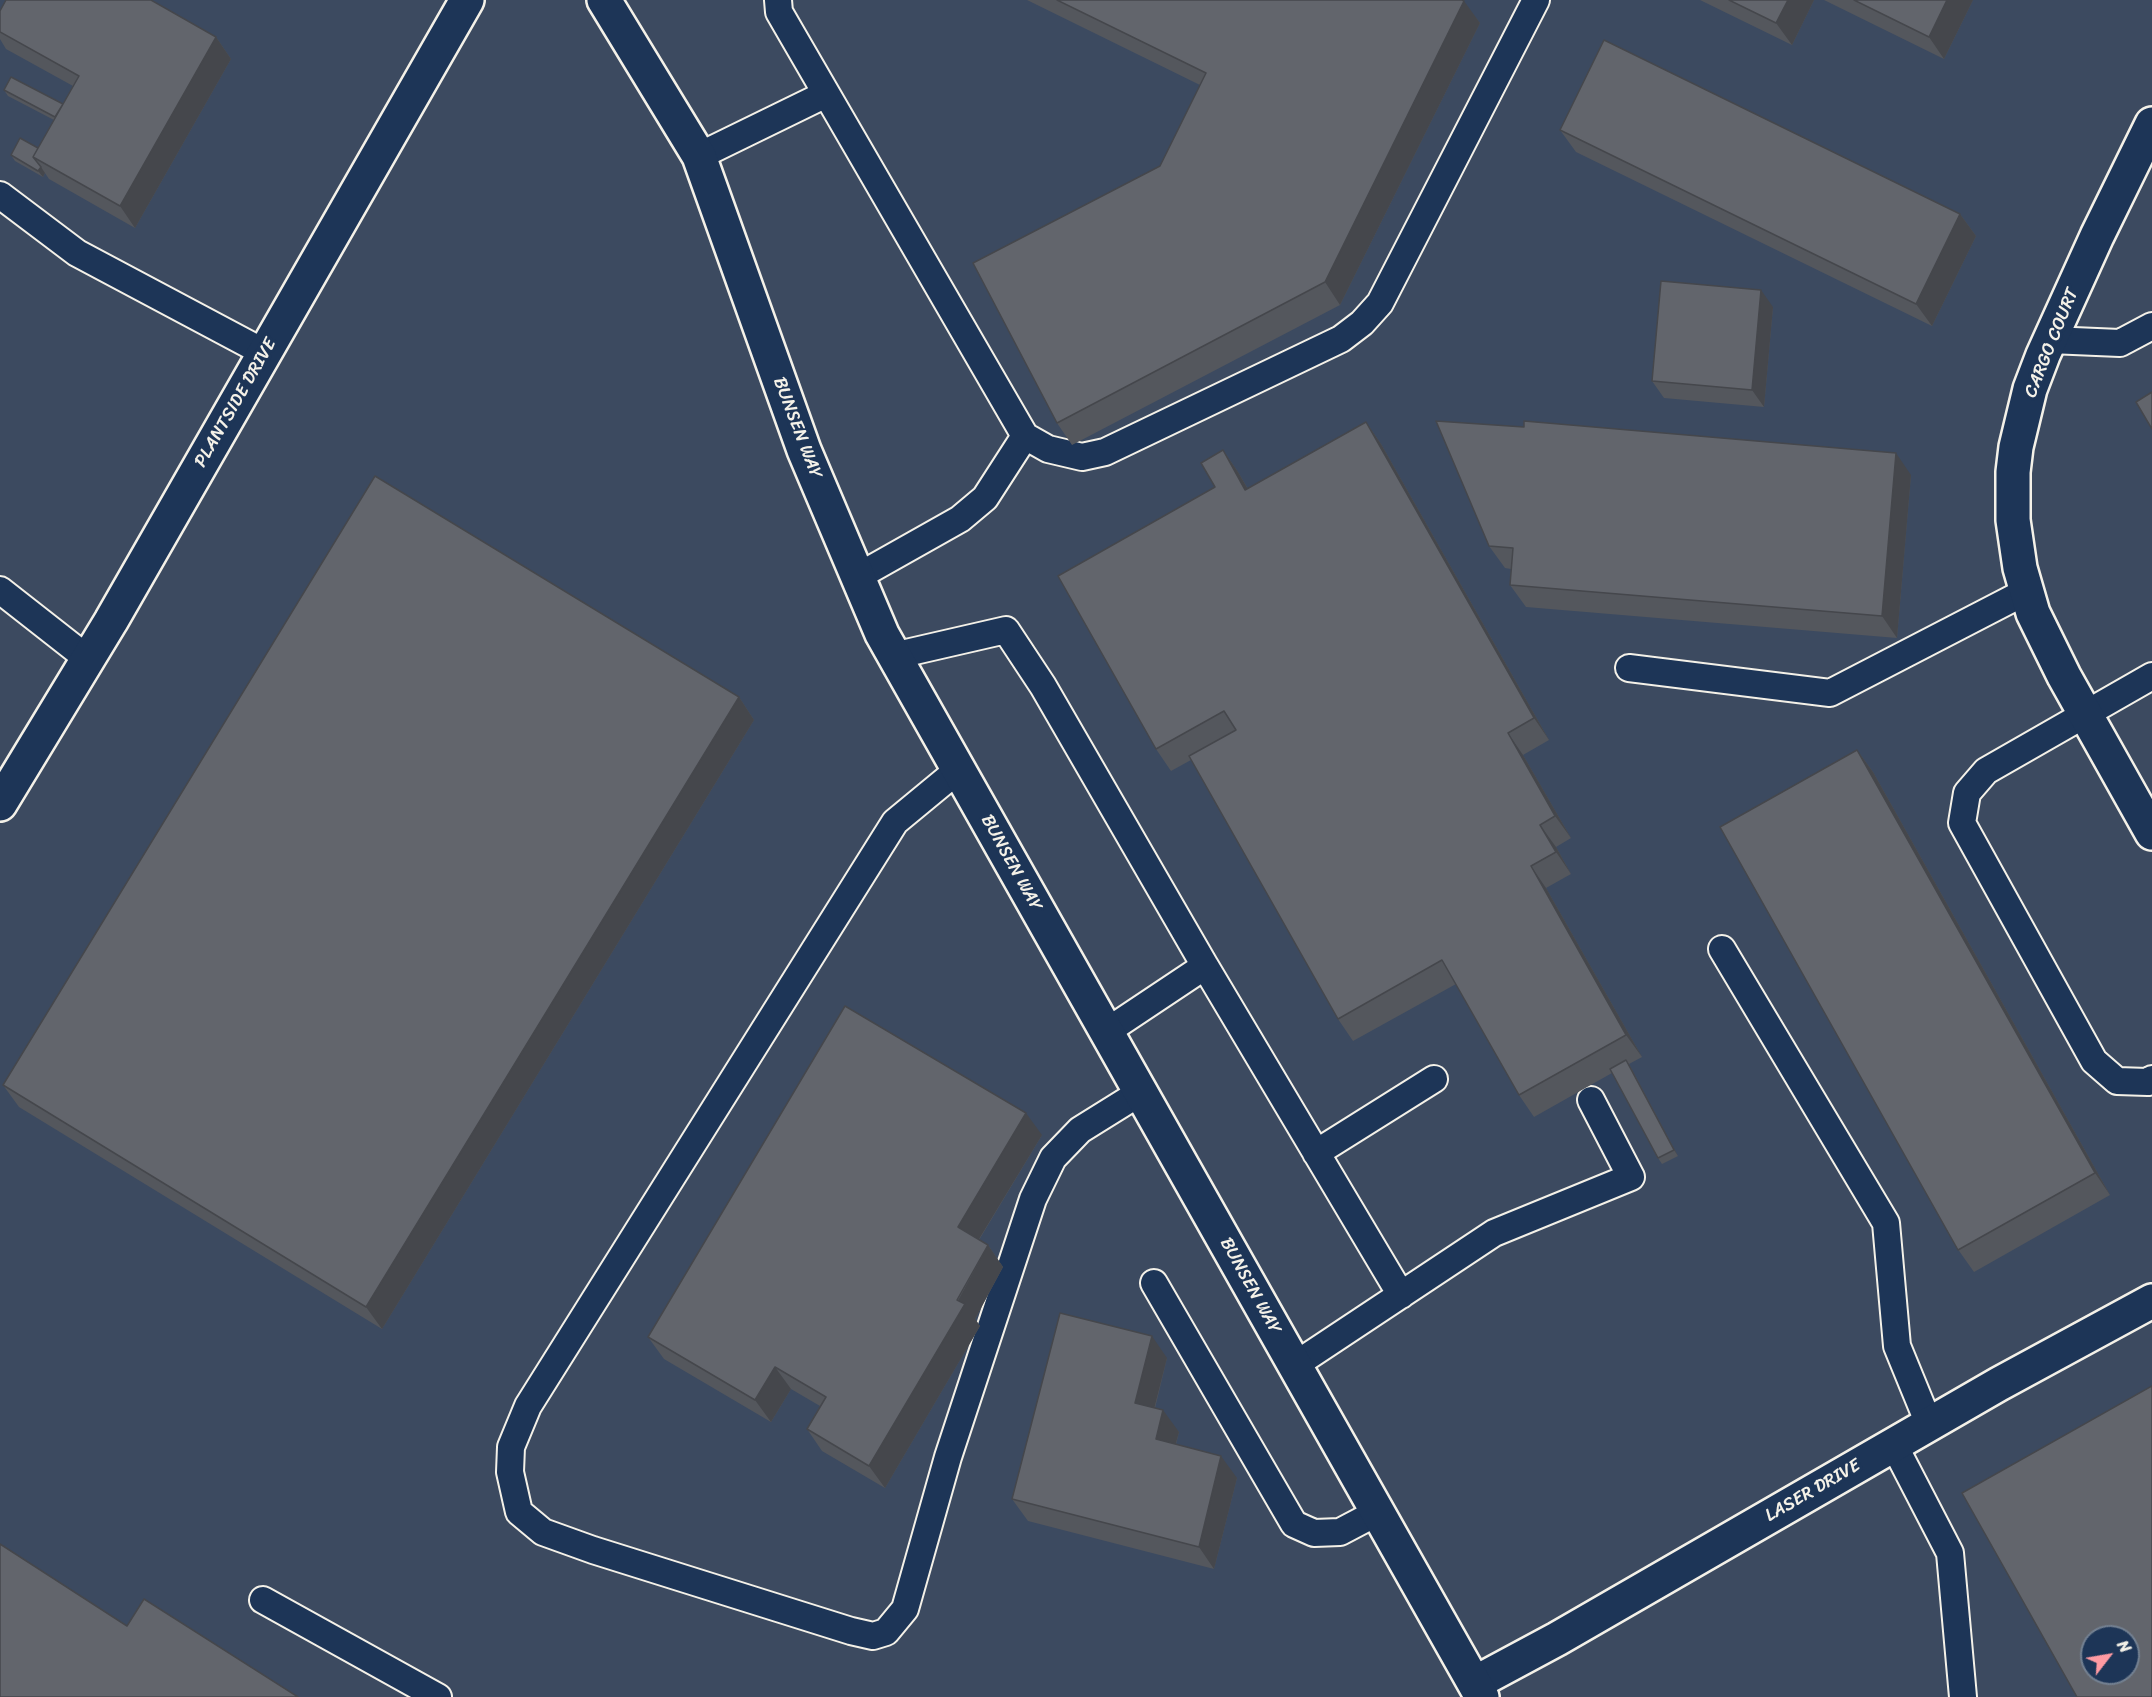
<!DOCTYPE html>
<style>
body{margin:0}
#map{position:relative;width:2152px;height:1697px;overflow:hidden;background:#2b3f5b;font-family:Sriracha,sans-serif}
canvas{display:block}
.north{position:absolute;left:2080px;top:1625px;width:60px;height:60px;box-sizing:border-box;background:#1d3557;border:2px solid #738091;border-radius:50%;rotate:59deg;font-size:16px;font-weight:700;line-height:24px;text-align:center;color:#f4f1e8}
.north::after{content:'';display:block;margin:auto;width:21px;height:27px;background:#ff9aa2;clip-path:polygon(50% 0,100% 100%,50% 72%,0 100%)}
</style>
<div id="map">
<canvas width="2152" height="1697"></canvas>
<div class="north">N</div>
</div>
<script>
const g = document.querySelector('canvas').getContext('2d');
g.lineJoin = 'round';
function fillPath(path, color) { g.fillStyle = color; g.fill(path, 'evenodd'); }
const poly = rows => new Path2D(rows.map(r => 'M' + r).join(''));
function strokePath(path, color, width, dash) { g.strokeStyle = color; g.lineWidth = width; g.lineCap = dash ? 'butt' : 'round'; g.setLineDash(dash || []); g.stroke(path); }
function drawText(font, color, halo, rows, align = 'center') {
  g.font = font + ' Sriracha,sans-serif'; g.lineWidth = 6; g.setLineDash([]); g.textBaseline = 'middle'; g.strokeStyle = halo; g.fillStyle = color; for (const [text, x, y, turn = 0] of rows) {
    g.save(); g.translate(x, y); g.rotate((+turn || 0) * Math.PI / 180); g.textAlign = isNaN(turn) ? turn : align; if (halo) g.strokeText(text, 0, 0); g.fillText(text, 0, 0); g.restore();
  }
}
fillPath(poly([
 [0,0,2152,0,2152,1697,0,1697],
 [2092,1637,2128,1637,2128,1673,2092,1673]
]), '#3c4a60');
const lane = poly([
 [778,0,779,12,790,31,1025,436,1048,449,1082,457,1105,452,1341,339,1362,323,1380,303,1536,0],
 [699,156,826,94],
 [0,195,77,253,265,353],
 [2050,340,2120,343,2152,326],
 [857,577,960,519,985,498,1025,436],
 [0,590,88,659],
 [893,656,1006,630,1043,686,1205,966,1106,1032],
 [1629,668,1830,693,2027,591],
 [2152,676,1986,771,1967,793,1962,823,2094,1061,2117,1081,2148,1082,2152,1079],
 [958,770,895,822,528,1406,511,1447,510,1472,519,1512,543,1532,593,1550,851,1631,873,1636,886,1632,905,1609,948,1457,1033,1199,1053,1158,1080,1130,1141,1092],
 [1722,949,1886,1223,1897,1346,1929,1424],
 [1205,966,1401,1295],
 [1316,1153,1434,1079],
 [1154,1283,1294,1524,1314,1533,1340,1532,1378,1512],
 [1295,1365,1494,1233,1631,1177,1591,1100],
 [1894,1445,1950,1553,1963,1697],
 [263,1600,438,1697]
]);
const street = poly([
 [2152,124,2097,236,2043,355,2030,389,2016,447,2013,472,2013,520,2020,568,2033,613,2064,676,2152,833],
 [1475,1683,1557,1639,1999,1384,2152,1301]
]);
const secondary = poly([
 [604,0,699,156,804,450,882,634,1482,1697],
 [0,804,111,621,467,0]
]);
strokePath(lane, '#f4f1e8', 30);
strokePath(street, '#f4f1e8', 38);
strokePath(secondary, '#f4f1e8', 38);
strokePath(lane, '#1d3557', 26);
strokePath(street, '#1d3557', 33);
strokePath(secondary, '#1d3557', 33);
fillPath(poly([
 [1027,0,1462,0,1480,23,1340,305,1072,445,1057,423,1200,85],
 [1700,0,1814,0,1792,45],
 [1824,0,1973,0,1944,59],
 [0,11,216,37,231,59,135,228,49,179,45,173,43,177,15,161,11,155,38,148,54,120,8,96,4,90,63,104,73,86,6,49,0,39],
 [1560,130,1960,214,1976,236,1932,326,1576,152],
 [1773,307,1764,407,1664,398,1652,381],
 [1366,422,1381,444,1549,740,1523,755,1571,838,1556,847,1571,874,1546,888,1642,1057,1629,1064,1678,1156,1662,1164,1658,1158,1612,1073,1534,1117,1519,1095,1456,984,1353,1041,1338,1019,1191,760,1171,771,1156,749,1223,450,1238,472,1248,489],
 [1911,475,1897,638,1526,607,1510,585,1511,569,1505,568,1489,546],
 [739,697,754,720,382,1329,19,1107,3,1085],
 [1857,750,1873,772,2110,1195,1974,1272,1957,1248],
 [1042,1135,979,1240,988,1245,1003,1267,975,1319,980,1326,885,1488,822,1451,807,1429,820,1406,791,1389,771,1422,664,1359,648,1337],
 [1167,1358,1155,1408,1179,1432,1176,1444,1237,1478,1214,1569,1028,1521,1012,1499]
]), '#54575d');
fillPath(poly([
 [1788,0,1814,0,1792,45,1776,23],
 [1947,0,1973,0,1944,59,1929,37],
 [1464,1,1480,23,1340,305,1325,282],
 [216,37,231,59,135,228,120,206],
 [41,167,45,173,43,177,38,171],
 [1960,214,1976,236,1932,326,1916,304],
 [1761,290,1773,307,1764,407,1752,390],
 [1366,422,1381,444,1549,740,1534,718],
 [1223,450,1238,472,1261,512,1245,490],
 [1896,453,1911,475,1897,638,1882,616],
 [739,697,754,720,382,1329,366,1307],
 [1508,733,1523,755,1571,838,1555,816],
 [1857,750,1873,772,2110,1195,2095,1173],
 [1540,825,1556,847,1571,874,1556,852],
 [1531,866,1546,888,1642,1057,1626,1035],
 [1626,1060,1630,1066,1678,1156,1674,1150],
 [1026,1113,1042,1135,973,1249,958,1227],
 [988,1245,1003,1267,975,1319,980,1326,885,1488,869,1466],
 [1152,1336,1167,1358,1150,1425,1135,1403],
 [775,1367,791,1389,771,1422,755,1400],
 [1163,1410,1179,1432,1171,1461,1156,1439],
 [1221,1456,1237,1478,1214,1569,1199,1547]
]), '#45474c');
const building = poly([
 [6,0,151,0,216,37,120,206,33,157,79,76,0,32,0,11,6,0],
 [1057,0,1462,0,1464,1,1325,282,1057,423,973,263,1160,166,1206,73,1057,0],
 [1729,0,1788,0,1776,23,1729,0],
 [1854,0,1947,0,1929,37,1854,0],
 [1604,40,1960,214,1916,304,1560,130,1604,40],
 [11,77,63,104,55,117,4,90,11,77],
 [20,138,38,148,33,157,41,167,38,171,11,155,20,138],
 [1661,281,1761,290,1752,390,1652,381,1661,281],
 [2152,392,2152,429,2136,402,2152,392],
 [1436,421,1524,427,1524,421,1896,453,1882,616,1510,585,1513,548,1489,546,1436,421],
 [1366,422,1534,718,1508,733,1555,816,1540,825,1556,852,1531,866,1626,1035,1519,1095,1442,960,1338,1019,1189,756,1236,730,1224,711,1156,749,1058,576,1215,487,1201,463,1223,450,1245,490,1366,422],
 [375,476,739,697,366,1307,3,1085,375,476],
 [1857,750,2095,1173,1958,1250,1720,827,1857,750],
 [845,1006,1026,1113,958,1227,988,1245,957,1300,965,1304,869,1466,807,1429,826,1397,775,1367,755,1400,648,1337,845,1006],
 [1626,1060,1674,1150,1658,1158,1610,1069,1626,1060],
 [1060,1313,1152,1336,1135,1403,1163,1410,1156,1439,1221,1456,1199,1547,1012,1499,1060,1313],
 [2152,1386,2152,1697,2077,1697,1962,1493,2152,1386],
 [2092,1637,2128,1637,2128,1673,2092,1673,2092,1637],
 [0,1544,127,1626,144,1599,298,1697,0,1697,0,1544]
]);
fillPath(building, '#62656c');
strokePath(building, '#45474c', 1.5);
drawText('18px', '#f4f1e8', '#1d3557', [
 ["CARGO COURT",2052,343,-68],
 ["PLANTSIDE DRIVE",236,403,-60],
 ["BUNSEN WAY",797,428,69],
 ["BUNSEN WAY",1011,863,61],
 ["BUNSEN WAY",1250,1286,61],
 ["LASER DRIVE",1813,1491,-30]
]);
</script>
